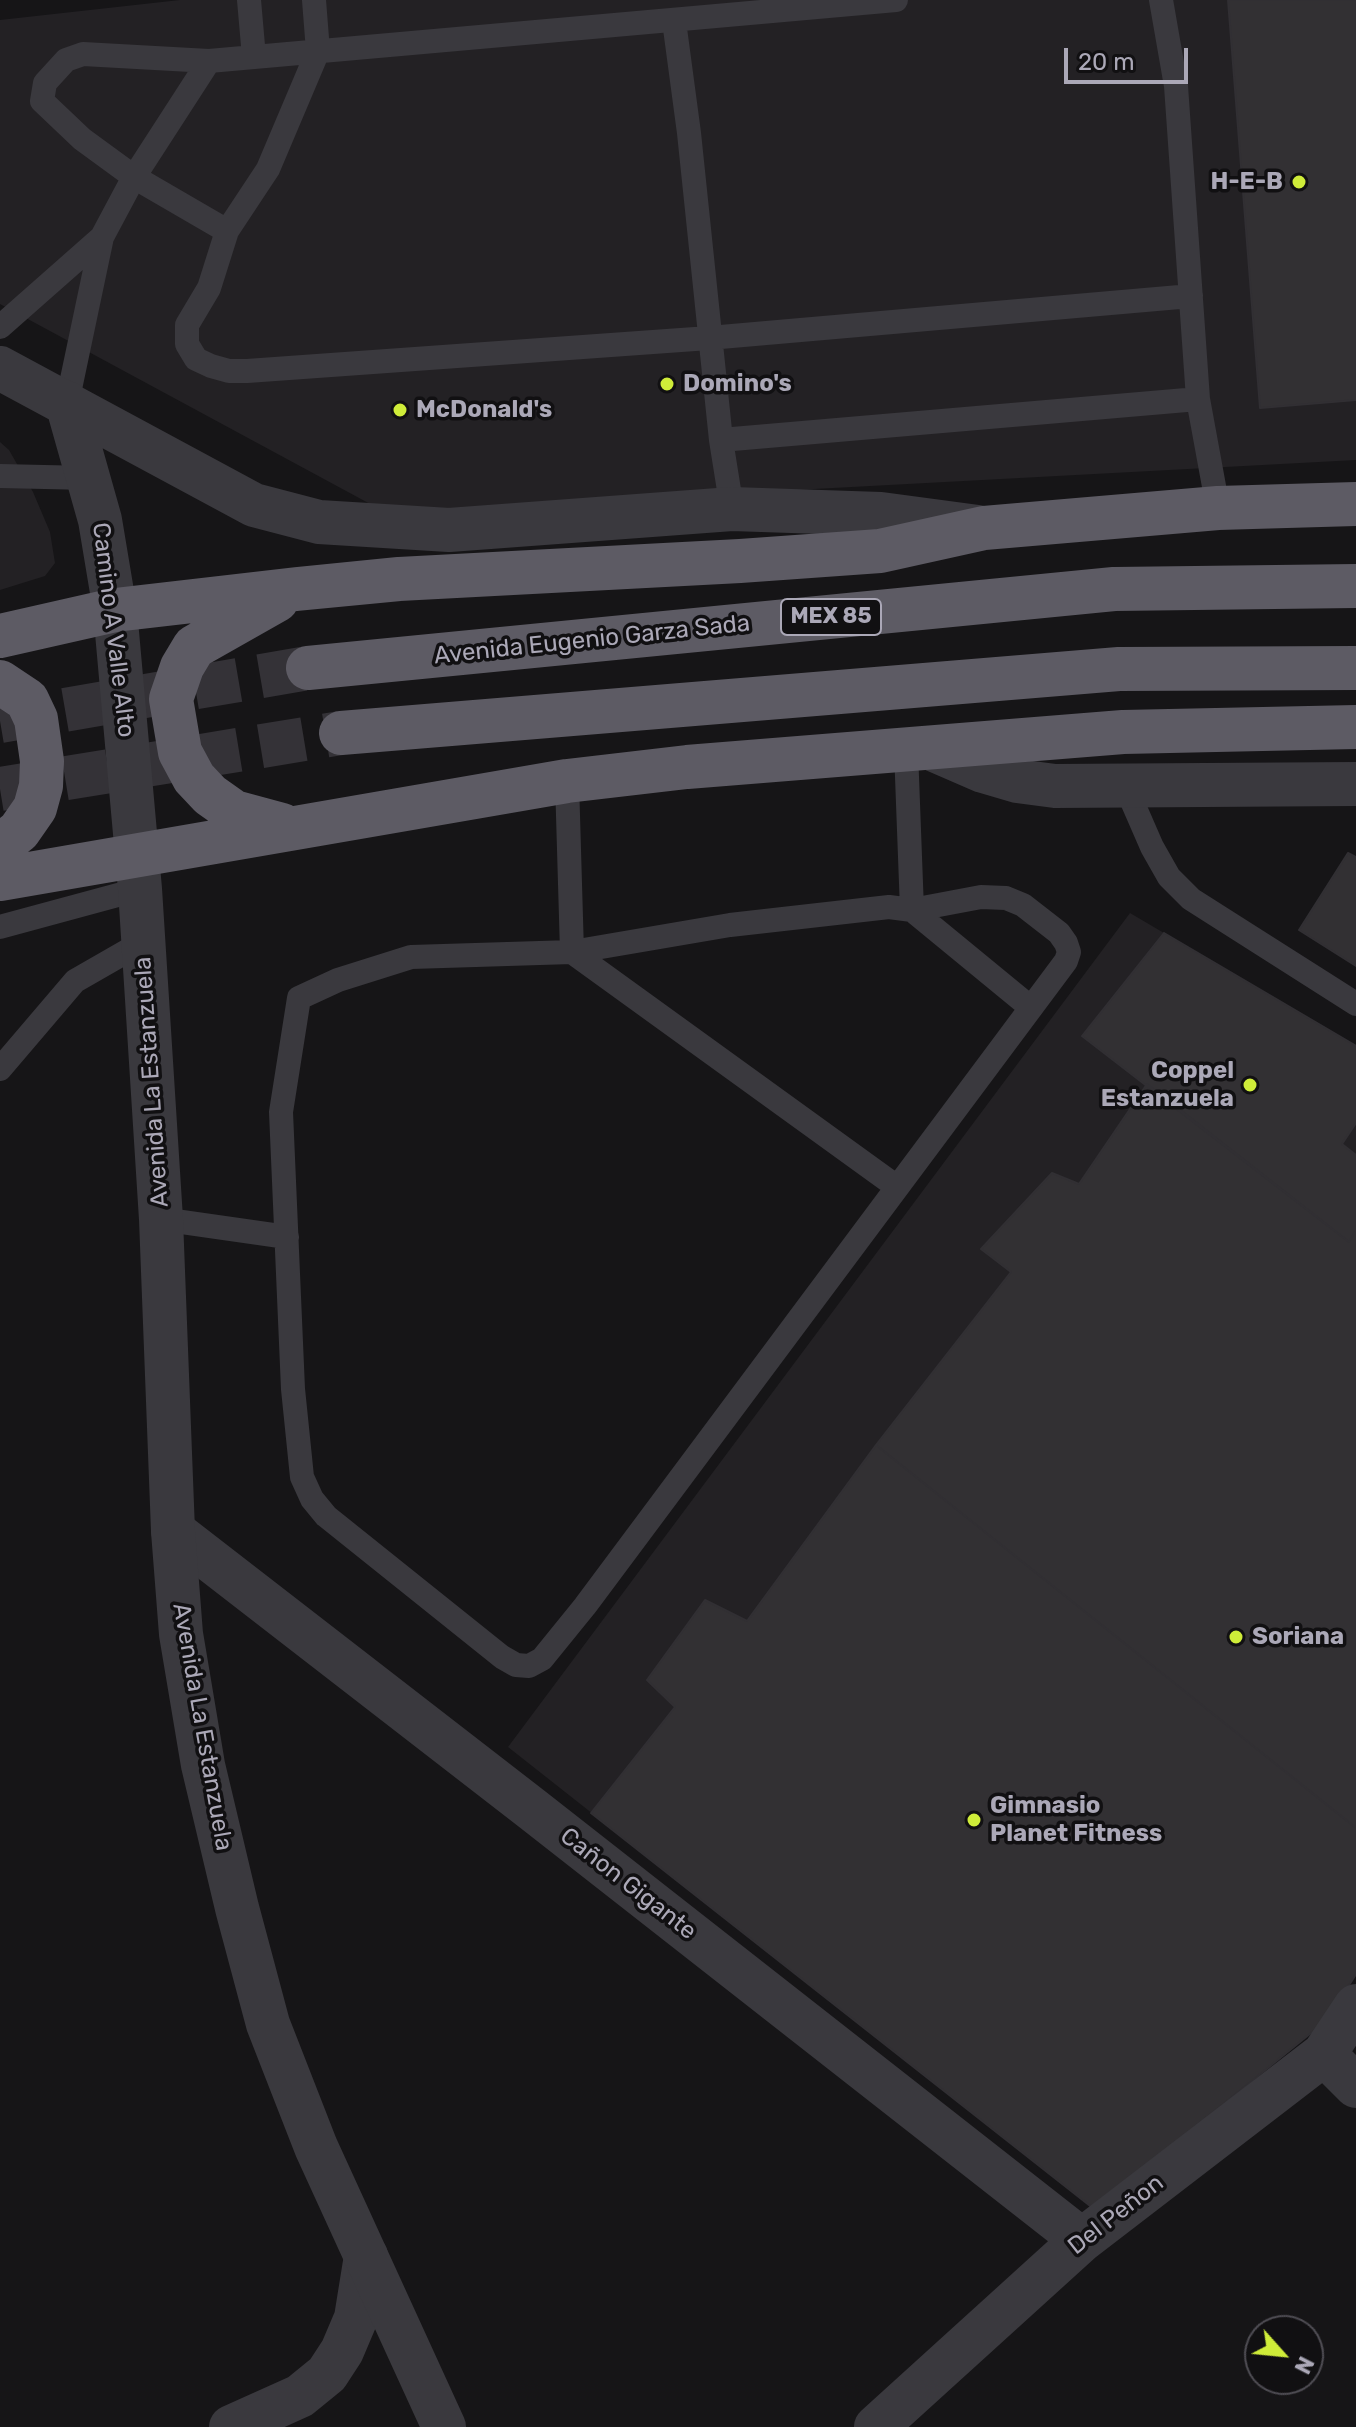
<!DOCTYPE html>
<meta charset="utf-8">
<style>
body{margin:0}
#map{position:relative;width:1356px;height:2427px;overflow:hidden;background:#161517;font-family:Rubik,sans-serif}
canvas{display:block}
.north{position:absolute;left:1244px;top:2315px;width:80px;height:80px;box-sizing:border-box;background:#111012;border:2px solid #4f4d54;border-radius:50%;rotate:117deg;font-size:22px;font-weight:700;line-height:32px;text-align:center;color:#aba8b7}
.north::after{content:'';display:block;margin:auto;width:28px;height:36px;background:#cfec39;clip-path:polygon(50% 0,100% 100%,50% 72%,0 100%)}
.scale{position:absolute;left:1064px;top:48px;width:124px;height:36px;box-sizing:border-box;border:4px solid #aba8b7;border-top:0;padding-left:10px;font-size:24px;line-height:28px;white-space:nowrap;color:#aba8b7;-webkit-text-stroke:6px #111012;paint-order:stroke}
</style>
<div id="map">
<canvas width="1356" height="2427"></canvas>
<div class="north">N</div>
<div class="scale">20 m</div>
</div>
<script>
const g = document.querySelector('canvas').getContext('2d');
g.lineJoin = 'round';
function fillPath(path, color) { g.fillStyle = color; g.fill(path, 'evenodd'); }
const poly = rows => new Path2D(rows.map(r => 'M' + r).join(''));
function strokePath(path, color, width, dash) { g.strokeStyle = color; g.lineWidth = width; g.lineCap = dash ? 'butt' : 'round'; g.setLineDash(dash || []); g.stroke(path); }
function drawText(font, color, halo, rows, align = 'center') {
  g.font = font + ' Rubik,sans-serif'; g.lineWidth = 7; g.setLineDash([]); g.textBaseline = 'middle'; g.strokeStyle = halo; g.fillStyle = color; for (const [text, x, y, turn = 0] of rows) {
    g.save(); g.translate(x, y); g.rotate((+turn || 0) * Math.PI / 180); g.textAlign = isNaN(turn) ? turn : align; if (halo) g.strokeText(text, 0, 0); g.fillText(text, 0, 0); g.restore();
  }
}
fillPath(poly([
 [180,0,1356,0,1356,460,385,512,0,304,0,20],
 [0,442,9,450,33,492,50,532,55,563,45,576,0,590],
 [1130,913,1356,1046,1356,1974,1327,2020,1094,2209,508,1747]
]), '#232124');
const building = poly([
 [1228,0,1356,0,1356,400,1260,408,1228,0],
 [1348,853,1356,857,1356,966,1299,930,1348,853],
 [1164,933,1356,1046,1356,1123,1342,1144,1356,1155,1356,1230,1349,1242,1082,1036,1164,933],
 [1147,1084,1349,1242,1356,1230,1356,1828,876,1445,1011,1272,981,1249,1052,1173,1079,1184,1147,1084],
 [876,1445,1356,1828,1356,1974,1327,2020,1094,2209,591,1813,675,1707,647,1680,705,1600,747,1621,876,1445]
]);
fillPath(building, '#323033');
strokePath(building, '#312f33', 2);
strokePath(poly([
 [0,721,308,668],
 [0,789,341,733]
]), '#343237', 44, [44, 22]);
strokePath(poly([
 [249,0,254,57],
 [314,0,318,51,268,169,227,231,209,288,187,325,187,344,196,359,211,366,229,371,247,371,709,338,1191,296],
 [1161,0,1176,86,1198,399,1218,508],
 [674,21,689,133,721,440,732,509],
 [209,61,83,54,66,60,45,83,42,101,82,139,134,177,227,231],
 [0,327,102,237],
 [67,403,102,237,134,177,209,61,896,0],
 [721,440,1198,399],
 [0,476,89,478],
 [906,750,912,910,1030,1007],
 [567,781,572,952,897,1187],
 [1125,785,1152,847,1169,877,1191,899,1356,1004],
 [981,897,1006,898,1023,905,1059,933,1066,943,1069,952,1066,961,585,1606,542,1659,529,1666,516,1665,502,1657,326,1516,312,1499,302,1477,293,1389,281,1112,299,998,338,980,411,957,572,952,730,925,889,907,912,910,981,897],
 [0,927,140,889],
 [0,1069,75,981,143,942],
 [161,1219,287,1237]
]), '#3a393e', 24);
strokePath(poly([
 [930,748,983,771,1017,781,1055,786,1356,784],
 [173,1531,532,1809,1082,2240],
 [1324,2054,1356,2086],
 [231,2427,300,2396,327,2374,342,2351,356,2318,366,2256],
 [876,2427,1082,2240,1324,2054,1356,2006]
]), '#3a393e', 44);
strokePath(poly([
 [0,368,254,505,319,522,449,530,732,509,881,514,978,527],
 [67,403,100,520,115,610,140,889,161,1219,173,1531,181,1634,203,1765,237,1908,268,2024,316,2147,444,2427]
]), '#3a393e', 44);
strokePath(poly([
 [277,600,194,647,182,667,171,699,180,752,194,778,210,795,234,812,282,825],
 [0,636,115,610,297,589,399,579,740,561,880,551,984,528,1218,508,1356,504],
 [308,668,1114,589,1356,586],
 [0,682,27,700,36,719,42,761,41,786,35,808,19,831,0,846],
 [341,733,1119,669,1356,668],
 [0,879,567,781,687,767,1123,732,1356,727]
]), '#5d5b64', 44);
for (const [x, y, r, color] of [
 [1299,182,8,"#cfec39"],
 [667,384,8,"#cfec39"],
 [400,410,8,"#cfec39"],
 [1250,1085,8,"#cfec39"],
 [1236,1637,8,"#cfec39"],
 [974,1820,8,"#cfec39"]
]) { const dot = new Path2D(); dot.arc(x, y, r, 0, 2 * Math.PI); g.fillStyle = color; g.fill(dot); strokePath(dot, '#111012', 3); }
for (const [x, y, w] of [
 [831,617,100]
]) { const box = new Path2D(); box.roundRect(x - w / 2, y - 18, w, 36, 6); g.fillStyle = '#111012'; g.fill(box); strokePath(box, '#aba8b7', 2); }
drawText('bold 22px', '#aba8b7', null, [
 ["MEX 85",831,617]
]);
drawText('bold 24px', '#aba8b7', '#111012', [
 ["H-E-B",1283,182,"right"],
 ["Domino's",683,384],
 ["McDonald's",416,410],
 ["Coppel",1234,1071,"right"],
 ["Estanzuela",1234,1099,"right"],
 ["Soriana",1252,1637],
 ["Gimnasio",990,1806],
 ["Planet Fitness",990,1834]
], 'left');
drawText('24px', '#aba8b7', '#111012', [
 ["Camino A Valle Alto",113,630,83],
 ["Avenida Eugenio Garza Sada",592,640,-6],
 ["Avenida La Estanzuela",152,1082,-94],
 ["Avenida La Estanzuela",202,1727,80],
 ["Cañon Gigante",628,1884,38],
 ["Del Peñon",1116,2215,-38]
]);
</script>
